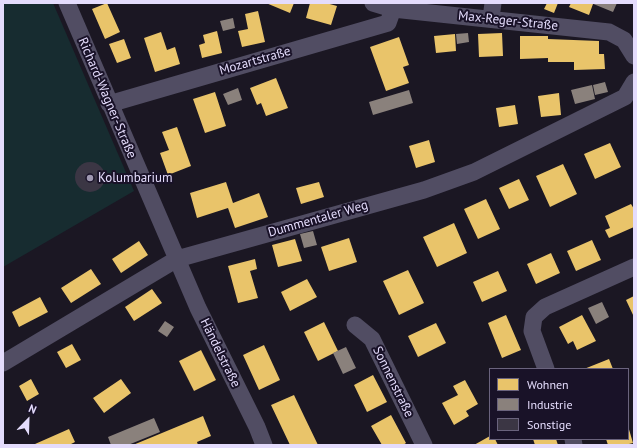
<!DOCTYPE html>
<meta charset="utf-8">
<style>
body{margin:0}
#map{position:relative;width:637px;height:448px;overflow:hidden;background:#1b1723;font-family:"PT Sans",sans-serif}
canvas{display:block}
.frame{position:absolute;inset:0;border:4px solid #e4dcfc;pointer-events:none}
.legend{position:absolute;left:489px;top:368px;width:140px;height:72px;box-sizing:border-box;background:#191228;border:1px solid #6a637d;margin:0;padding:5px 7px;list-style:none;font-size:12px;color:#e4dcfc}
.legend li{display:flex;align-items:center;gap:8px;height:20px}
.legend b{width:20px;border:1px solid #6a637d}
.north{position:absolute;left:8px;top:400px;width:40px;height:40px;-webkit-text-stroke:3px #191228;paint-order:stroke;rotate:23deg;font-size:11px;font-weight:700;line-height:16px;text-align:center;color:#e4dcfc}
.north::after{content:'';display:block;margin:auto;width:14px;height:18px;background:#e4dcfc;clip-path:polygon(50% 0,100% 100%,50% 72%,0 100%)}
</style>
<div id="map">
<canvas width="637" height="448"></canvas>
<div class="frame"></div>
<ul class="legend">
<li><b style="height:11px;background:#e9c46a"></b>Wohnen</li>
<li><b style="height:11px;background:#8a817c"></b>Industrie</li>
<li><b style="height:11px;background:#3b3644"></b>Sonstige</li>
</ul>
<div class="north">N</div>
</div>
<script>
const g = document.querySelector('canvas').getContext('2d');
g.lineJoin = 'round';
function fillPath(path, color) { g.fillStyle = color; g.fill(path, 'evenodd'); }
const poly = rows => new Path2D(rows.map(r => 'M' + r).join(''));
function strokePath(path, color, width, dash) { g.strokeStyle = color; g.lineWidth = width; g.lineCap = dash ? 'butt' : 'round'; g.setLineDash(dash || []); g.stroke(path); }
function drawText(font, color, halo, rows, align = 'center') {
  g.font = font + ' "PT Sans",sans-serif'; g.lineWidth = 4; g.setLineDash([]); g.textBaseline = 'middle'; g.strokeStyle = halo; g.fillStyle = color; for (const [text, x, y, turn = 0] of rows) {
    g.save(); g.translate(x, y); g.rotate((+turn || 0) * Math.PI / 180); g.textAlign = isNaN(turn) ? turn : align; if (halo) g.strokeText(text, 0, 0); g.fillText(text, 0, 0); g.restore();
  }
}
fillPath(poly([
 [3,3,53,3,134,191,3,267]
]), '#172c30');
fillPath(poly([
 [107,3,120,32,105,39,92,9],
 [266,3,294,3,290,13],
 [310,3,326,3,337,6,331,25,306,18],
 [547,3,558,3,554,13,544,9],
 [571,3,591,3,593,4,589,15,569,7],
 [258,11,265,42,242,47,238,31,248,29,245,14],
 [217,31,222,53,202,58,199,45,205,43,203,35],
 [161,32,167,50,175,47,180,64,155,72,144,38],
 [502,33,503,56,479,57,478,34],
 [455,34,456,51,436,53,434,36],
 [520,36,548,36,548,39,599,41,599,54,604,54,605,69,574,70,574,62,548,62,548,58,520,59],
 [399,37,409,65,403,67,409,83,386,91,370,47],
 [124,39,131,58,117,63,109,44],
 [276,78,288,108,266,116,261,103,257,105,250,88],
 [215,92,226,126,205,133,193,99],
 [559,93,561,115,541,117,538,96],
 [515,105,518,124,499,127,496,108],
 [177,127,191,166,168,175,160,153,169,150,162,132],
 [429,140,435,162,416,168,409,146],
 [610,143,621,167,595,179,584,154],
 [563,164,577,194,550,207,536,176],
 [519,179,529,200,509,209,499,188],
 [226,182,233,203,259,193,268,217,235,228,228,208,197,218,190,193],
 [319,182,324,197,301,204,296,188],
 [486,199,500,229,478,239,464,209],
 [631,204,634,209,634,227,609,238,605,230,610,228,605,216],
 [454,223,467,253,437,267,423,237],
 [349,238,357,262,329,271,321,247],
 [295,239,302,261,278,267,272,245],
 [592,240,601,260,576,271,567,251],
 [139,241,148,255,121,273,112,259],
 [551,253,560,273,536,284,527,264],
 [255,259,257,269,250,271,258,298,238,303,228,266],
 [91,269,101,284,71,303,61,288],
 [408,270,424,303,399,315,383,281],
 [498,271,507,291,482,302,473,282],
 [307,279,317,297,290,311,281,292],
 [152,289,162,303,134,321,125,307],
 [634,296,634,317,626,300],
 [40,297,48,312,19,327,12,312],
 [506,315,521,350,502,358,488,323],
 [582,315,596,341,577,350,573,341,568,344,559,327],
 [324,322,338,351,318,361,304,332],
 [436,323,446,343,418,357,408,336],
 [72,344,81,360,66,368,57,352],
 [264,345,280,380,259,390,243,355],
 [201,350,216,380,194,391,179,361],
 [609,359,613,369,584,369],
 [373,375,387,402,367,412,354,385],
 [31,379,39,394,27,401,19,386],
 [121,379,131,393,104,413,93,398],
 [465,380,478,404,466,411,469,416,454,425,442,403,458,395,453,386],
 [294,395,304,416,318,445,290,445,271,405],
 [391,415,406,443,403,445,382,445,371,426],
 [203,416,211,436,197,442,198,445,133,445],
 [628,426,633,443,625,445,608,445,606,439,628,439],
 [69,429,75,442,69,445,36,445,35,444],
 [490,436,490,439,495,439,498,445,474,445],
 [533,439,556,439,558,445,535,445]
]), '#e9c46a');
fillPath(poly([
 [591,3,617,3,613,12],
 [233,18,235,28,223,31,220,21],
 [468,33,469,42,457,44,456,34],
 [605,82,608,92,595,95,593,85],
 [592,85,595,99,575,104,571,90],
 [238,88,242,100,228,105,223,94],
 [409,90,413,103,373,115,369,102],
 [313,231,317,245,304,248,300,234],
 [602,302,609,317,596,324,588,308],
 [165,321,174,327,167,337,158,331],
 [346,347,356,368,343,374,333,353],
 [154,418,160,432,128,445,111,445,108,437]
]), '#8a817c');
fillPath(poly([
 '75 177a15 15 0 1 1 30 0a15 15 0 1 1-30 0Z'
]), '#3b3644');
strokePath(poly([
 [67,3,198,308,257,427,264,445],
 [373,3,393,9,609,32,624,40,634,56],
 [491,18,493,3],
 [109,104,388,23,393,9],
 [355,325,372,339,424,445],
 [3,363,177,259,424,190,474,172,625,97,634,82],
 [546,369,532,331,534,317,545,307,634,267],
 [573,439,574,445]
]), '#514d63', 17);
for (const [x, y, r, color] of [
 [90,178,4,"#9e97b0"]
]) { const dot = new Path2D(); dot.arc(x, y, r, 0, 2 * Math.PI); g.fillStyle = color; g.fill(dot); strokePath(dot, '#191228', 1.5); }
drawText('13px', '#e4dcfc', '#191228', [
 ["Max-Reger-Straße",508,21,6],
 ["Mozartstraße",255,61,-16],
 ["Richard-Wagner-Straße",107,98,67],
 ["Dummentaler Weg",318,219,-16],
 ["Händelstraße",220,353,64],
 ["Sonnenstraße",393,382,64]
]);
drawText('13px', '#e4dcfc', '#191228', [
 ["Kolumbarium",98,178]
], 'left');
</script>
